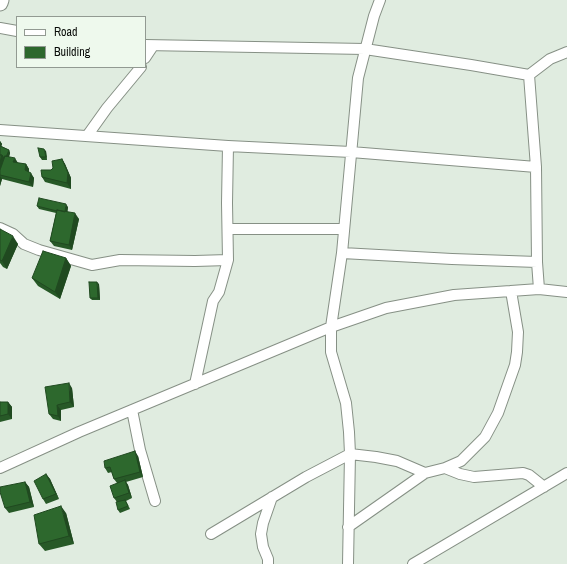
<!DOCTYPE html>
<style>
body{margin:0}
#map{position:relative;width:567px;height:564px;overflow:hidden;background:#e0ece0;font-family:"Archivo Narrow",sans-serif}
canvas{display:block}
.legend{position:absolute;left:16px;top:16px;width:130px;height:52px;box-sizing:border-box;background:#eef9ed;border:1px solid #929a92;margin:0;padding:5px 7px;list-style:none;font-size:12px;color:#090c09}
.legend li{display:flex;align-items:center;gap:8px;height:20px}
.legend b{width:20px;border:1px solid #929a92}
</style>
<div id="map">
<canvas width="567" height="564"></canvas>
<ul class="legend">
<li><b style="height:5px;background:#fff"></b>Road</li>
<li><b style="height:11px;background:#2d682d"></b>Building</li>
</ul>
</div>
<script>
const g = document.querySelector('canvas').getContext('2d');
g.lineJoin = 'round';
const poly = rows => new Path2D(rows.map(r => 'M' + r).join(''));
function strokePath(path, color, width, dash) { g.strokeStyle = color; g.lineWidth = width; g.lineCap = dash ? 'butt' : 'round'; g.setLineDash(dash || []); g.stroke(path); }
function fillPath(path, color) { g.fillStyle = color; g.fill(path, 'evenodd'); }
const street = poly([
 [0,28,17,31],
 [145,45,365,49,471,65,529,75,550,59,567,52],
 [145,58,153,46],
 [529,75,536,167,537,262,539,289],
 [0,130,228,146,351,152,536,167],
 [87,136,107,108,141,67],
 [0,228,13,234,24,244,39,250,92,265,120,260,195,261,228,260,227,203,228,146],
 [228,229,344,229],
 [342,253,452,259,537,262],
 [195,384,213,301,219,292,228,260],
 [132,410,140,450,155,501],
 [0,468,79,432,331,327,386,308,454,295,539,289,567,292],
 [445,468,460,474,474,477,523,473,529,475,544,487],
 [348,527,425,473,445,468,461,461,485,437,498,413,515,365,517,352,518,332,511,291],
 [211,534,306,477,350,454,376,457,397,461,425,473],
 [268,564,268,559,263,547,261,534,263,523,272,497],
 [348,564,350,454,349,432,346,403,331,352,331,327,342,253,358,78,374,16,380,0],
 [413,564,567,473]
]);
const secondary = poly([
 [0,3,1,0]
]);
strokePath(street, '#869085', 12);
strokePath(secondary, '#869085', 17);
strokePath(street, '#fff', 10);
strokePath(secondary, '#fff', 15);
fillPath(poly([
 [0,141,2,144,1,146,9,150,10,153,9,157,18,163,26,164,29,169,29,172,34,178,33,187,2,179,0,186],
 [46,151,47,160,42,160,40,157],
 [62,159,65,164,71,178,71,189,45,182,42,177,53,168],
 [37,206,68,207,67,212,79,219,72,250,54,246,50,241,56,213,39,209],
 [0,229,18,244,7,269,3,267,0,263],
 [66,258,71,266,60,299,38,286,32,278],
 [99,284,100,300,92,300,90,298],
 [72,388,74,407,61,410,61,421,53,419,49,414],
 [0,402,8,402,12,407,12,419,0,422],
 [138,456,143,477,126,482,128,485,132,498,126,501,130,509,120,513,118,510,117,502,114,498,117,483,114,479,112,472,108,473,105,468],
 [46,474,50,479,59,499,46,504,43,499],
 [25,482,29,487,34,507,9,513,5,508],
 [66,513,74,544,45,551,39,544]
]), '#275927');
fillPath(poly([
 [0,141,2,144,1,148,0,147],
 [44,149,46,151,47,160,46,157],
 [9,150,10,153,8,160,6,157],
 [2,155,6,160,0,174,0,162],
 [15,158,18,163,13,162],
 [62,159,65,164,71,178,71,189,67,183],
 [26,164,29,169,28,175,25,170],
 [31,173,34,178,33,187,29,182],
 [0,176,2,179,0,186],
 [66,204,68,207,67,216,65,214],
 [75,213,79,219,72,250,69,245],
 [13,236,18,244,7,269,2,261],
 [66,258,71,266,60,299,55,292],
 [97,282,99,284,100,300,98,298],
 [69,383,72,388,74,407,70,402],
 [8,402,12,407,12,419,8,414],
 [57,405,61,410,61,421,58,416],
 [135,451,138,456,143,477,140,472],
 [46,474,50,479,59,499,56,494],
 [125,480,128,485,132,498,129,493],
 [25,482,29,487,34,507,30,502],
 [61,506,66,513,74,544,69,536]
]), '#204920');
const building = poly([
 [0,146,9,150,6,157,5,156,4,158,2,155,0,155,0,146],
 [38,148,44,149,46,157,40,157,38,148],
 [0,155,2,155,0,162,0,155],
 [5,156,15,158,13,162,26,164,25,170,31,173,29,182,0,175,0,170,5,156],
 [62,159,68,173,67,183,42,177,41,170,51,170,53,168,52,161,62,159],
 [39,198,66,204,65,212,57,210,57,211,37,206,39,198],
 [57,210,75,213,69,245,50,241,57,210],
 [0,229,13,236,2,261,0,260,0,229],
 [43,251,66,258,55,292,32,278,43,251],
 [89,282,97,282,98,298,90,298,89,282],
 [69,383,70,402,57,405,58,416,49,414,45,387,69,383],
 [0,402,8,402,8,414,0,416,0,402],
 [135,451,140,472,114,479,110,467,105,468,104,461,135,451],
 [46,474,56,494,43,499,34,481,46,474],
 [125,480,129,493,114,498,110,486,125,480],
 [25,482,30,502,5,508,0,492,0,487,25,482],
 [125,500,128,506,118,510,116,502,125,500],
 [61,506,69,536,39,544,34,515,61,506]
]);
fillPath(building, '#2d682d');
strokePath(building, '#204920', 1);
</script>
